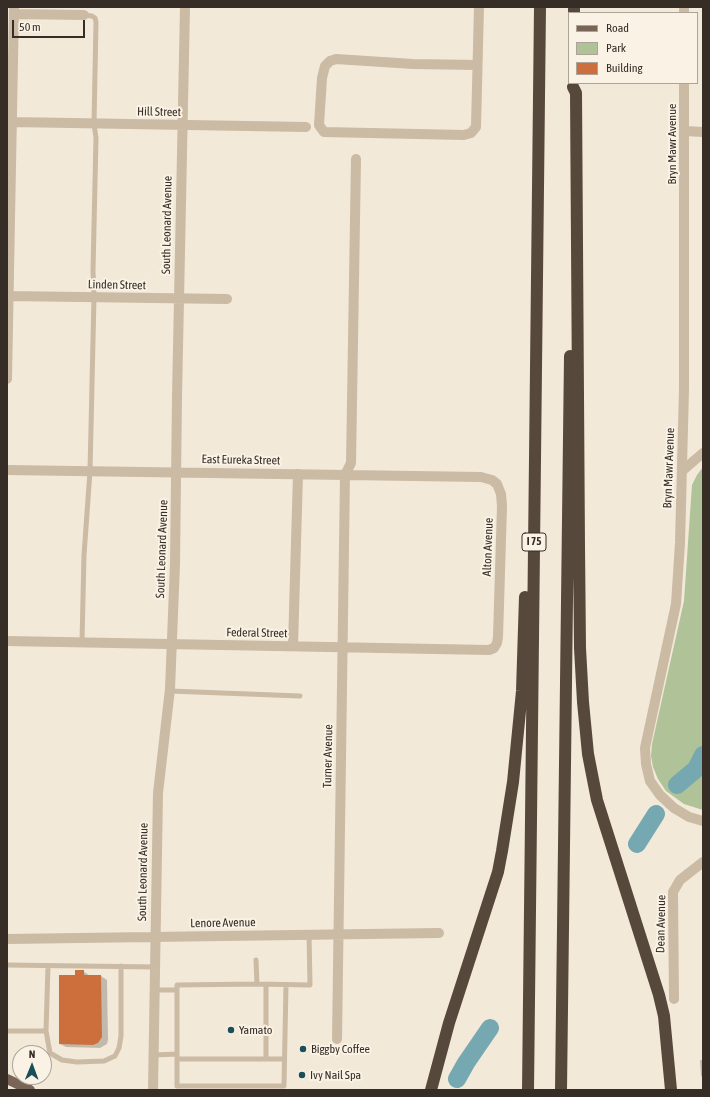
<!DOCTYPE html>
<style>
body{margin:0}
#map{position:relative;width:710px;height:1097px;overflow:hidden;background:#f2e9d8;font-family:"Asap Condensed",sans-serif}
canvas{display:block}
.frame{position:absolute;inset:0;border:8px solid #362d26;pointer-events:none}
.legend{position:absolute;left:568px;top:12px;width:130px;height:72px;box-sizing:border-box;background:#faf2e5;border:1px solid #aca399;margin:0;padding:5px 7px;list-style:none;font-size:12px;color:#362d26}
.legend li{display:flex;align-items:center;gap:8px;height:20px}
.legend b{width:20px;border:1px solid #aca399}
.north{position:absolute;left:12px;top:1045px;width:40px;height:40px;box-sizing:border-box;background:#faf2e5;border:1px solid #aca399;border-radius:50%;rotate:1deg;font-size:11px;font-weight:700;line-height:16px;text-align:center;color:#362d26}
.north::after{content:'';display:block;margin:auto;width:14px;height:18px;background:#1a4e59;clip-path:polygon(50% 0,100% 100%,50% 72%,0 100%)}
.scale{position:absolute;left:12px;top:20px;width:73px;height:18px;box-sizing:border-box;border:2px solid #362d26;border-top:0;padding-left:5px;font-size:12px;line-height:14px;white-space:nowrap;color:#362d26;-webkit-text-stroke:3px #faf2e5;paint-order:stroke}
</style>
<div id="map">
<canvas width="710" height="1097"></canvas>
<div class="frame"></div>
<ul class="legend">
<li><b style="height:5px;background:#786556"></b>Road</li>
<li><b style="height:11px;background:#afc298"></b>Park</li>
<li><b style="height:11px;background:#cc6f3d"></b>Building</li>
</ul>
<div class="north">N</div>
<div class="scale">50 m</div>
</div>
<script>
const g = document.querySelector('canvas').getContext('2d');
g.lineJoin = 'round';
function fillPath(path, color) { g.fillStyle = color; g.fill(path, 'evenodd'); }
const poly = rows => new Path2D(rows.map(r => 'M' + r).join(''));
function strokePath(path, color, width, dash) { g.strokeStyle = color; g.lineWidth = width; g.lineCap = dash ? 'butt' : 'round'; g.setLineDash(dash || []); g.stroke(path); }
function drawText(font, color, halo, rows, align = 'center') {
  g.font = font + ' "Asap Condensed",sans-serif'; g.lineWidth = 4; g.setLineDash([]); g.textBaseline = 'middle'; g.strokeStyle = halo; g.fillStyle = color; for (const [text, x, y, turn = 0] of rows) {
    g.save(); g.translate(x, y); g.rotate((+turn || 0) * Math.PI / 180); g.textAlign = isNaN(turn) ? turn : align; if (halo) g.strokeText(text, 0, 0); g.fillText(text, 0, 0); g.restore();
  }
}
fillPath(poly([
 [703,467,703,810,684,804,666,791,658,779,653,767,651,756,652,744,684,601,692,485,697,475]
]), '#afc298');
fillPath(poly([
 [83,971,90,976,101,976,107,980,108,1040,107,1044,100,1048,66,1047,60,1044,76,976],
 [700,1060,703,1060,703,1078,701,1076]
]), '#0003');
strokePath(poly([
 [677,785,696,769,703,755],
 [637,844,656,814],
 [457,1079,466,1063,490,1028]
]), '#76a8b1', 18);
fillPath(poly([
 [75,970,84,970,84,975,101,975,102,1037,98,1043,93,1045,59,1044,59,975,75,975]
]), '#cc6f3d');
strokePath(poly([
 [82,642,84,555,90,471,94,297,93,271,96,138,94,124,96,22,95,18,92,16,84,15],
 [170,691,300,696],
 [256,960,257,984,310,985,309,934],
 [7,965,155,967],
 [155,990,177,990],
 [7,1031,46,1031,48,966],
 [46,1031,50,1053,62,1060,77,1062,104,1061,115,1056,119,1048,121,1036,121,966],
 [177,1054,177,1086,284,1086,286,985],
 [154,1055,177,1054,177,985,257,984],
 [177,1059,284,1059],
 [266,1059,266,984]
]), '#cbbaa4', 5);
strokePath(poly([
 [684,7,684,13],
 [14,14,84,15],
 [477,65,413,64,336,59,330,61,325,66,322,78,319,125,324,132,464,135,471,133,476,127,479,7],
 [684,83,684,389,680,543,676,604,645,748,646,764,650,781,660,795,674,808,689,817,703,821],
 [12,122,306,127],
 [685,131,703,132],
 [7,296,227,299],
 [7,379,14,7],
 [7,470,481,477,492,480,497,484,501,494,502,506,498,637,497,643,494,648,489,650,7,641],
 [682,471,703,453],
 [293,646,298,474],
 [7,939,439,933],
 [674,999,673,892,680,880,703,862],
 [337,1039,345,475,351,463,356,159],
 [153,1090,158,793,170,689,175,564,177,397,185,7]
]), '#cbbaa4', 10);
strokePath(poly([
 [7,1079,30,1090]
]), '#786556', 10);
strokePath(poly([
 [574,13,574,7],
 [573,87,576,93,579,547,580,648,583,702,588,754,597,800,659,995,664,1016,671,1090],
 [431,1090,449,1023,498,872,502,851,513,782,522,691,525,597],
 [528,1090,540,7],
 [561,1090,570,356]
]), '#57483c', 12);
for (const [x, y, r, color] of [
 [231,1030,4,"#1a4e59"],
 [303,1049,4,"#1a4e59"],
 [302,1075,4,"#1a4e59"]
]) { const dot = new Path2D(); dot.arc(x, y, r, 0, 2 * Math.PI); g.fillStyle = color; g.fill(dot); strokePath(dot, '#faf2e5', 1.5); }
for (const [x, y, w] of [
 [534,542,24]
]) { const box = new Path2D(); box.roundRect(x - w / 2, y - 9, w, 18, 3); g.fillStyle = '#faf2e5'; g.fill(box); strokePath(box, '#362d26', 1); }
drawText('bold 11px', '#362d26', null, [
 ["I 75",534,542]
]);
drawText('12px', '#362d26', '#faf2e5', [
 ["Hill Street",159,112,1],
 ["Bryn Mawr Avenue",672,144,-90],
 ["South Leonard Avenue",167,225,-89],
 ["Linden Street",117,285,1],
 ["East Eureka Street",241,460,1],
 ["Bryn Mawr Avenue",669,468,-88],
 ["Alton Avenue",488,547,-88],
 ["South Leonard Avenue",162,549,-88],
 ["Federal Street",257,633,1],
 ["Turner Avenue",328,756,-89],
 ["South Leonard Avenue",143,872,-89],
 ["Lenore Avenue",223,923,-1],
 ["Dean Avenue",661,924,-89]
]);
drawText('12px', '#362d26', '#faf2e5', [
 ["Yamato",239,1030],
 ["Biggby Coffee",311,1049],
 ["Ivy Nail Spa",310,1075]
], 'left');
</script>
